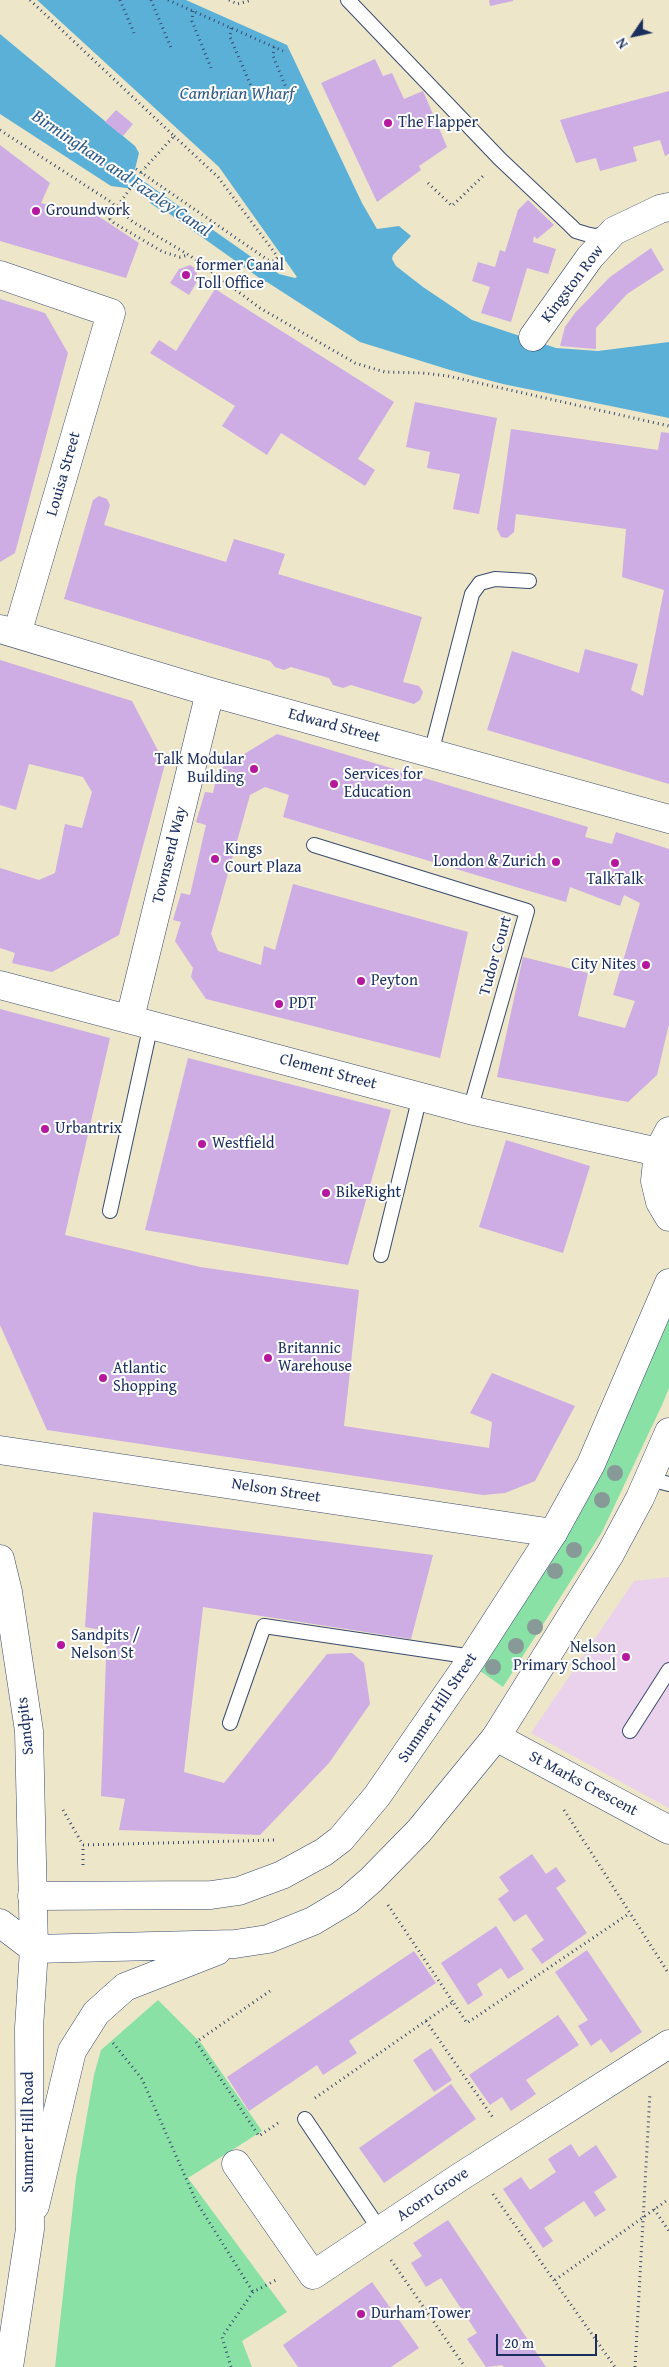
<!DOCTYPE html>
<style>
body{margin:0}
#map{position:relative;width:669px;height:2367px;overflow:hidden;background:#ede6c8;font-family:"Gentium Book Plus",serif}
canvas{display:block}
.north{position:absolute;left:609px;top:10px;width:50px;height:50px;-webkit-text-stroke:4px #fff;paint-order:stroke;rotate:236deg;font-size:14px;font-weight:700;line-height:20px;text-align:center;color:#1b2f5e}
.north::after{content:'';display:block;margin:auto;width:18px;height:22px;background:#1b2f5e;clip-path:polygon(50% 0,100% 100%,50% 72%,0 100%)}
.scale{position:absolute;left:496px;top:2334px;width:101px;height:22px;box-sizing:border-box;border:2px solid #1b2f5e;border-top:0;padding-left:6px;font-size:15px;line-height:18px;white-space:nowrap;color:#1b2f5e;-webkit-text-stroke:4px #fff;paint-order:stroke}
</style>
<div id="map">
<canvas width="669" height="2367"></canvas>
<div class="north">N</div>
<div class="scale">20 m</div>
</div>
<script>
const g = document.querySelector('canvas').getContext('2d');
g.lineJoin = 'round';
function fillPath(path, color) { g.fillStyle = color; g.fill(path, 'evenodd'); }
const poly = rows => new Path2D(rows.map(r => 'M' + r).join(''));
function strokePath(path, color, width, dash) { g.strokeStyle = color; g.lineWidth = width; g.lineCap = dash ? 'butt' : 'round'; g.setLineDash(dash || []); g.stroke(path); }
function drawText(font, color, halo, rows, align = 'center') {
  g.font = font + ' "Gentium Book Plus",serif'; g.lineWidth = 4; g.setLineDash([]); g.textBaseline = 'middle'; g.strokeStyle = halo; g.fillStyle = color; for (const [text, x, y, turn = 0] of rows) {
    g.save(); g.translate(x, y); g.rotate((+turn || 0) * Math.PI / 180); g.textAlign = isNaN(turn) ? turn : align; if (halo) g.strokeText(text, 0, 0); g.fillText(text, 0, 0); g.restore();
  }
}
fillPath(poly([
 [669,1577,669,1808,531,1733,634,1581]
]), '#ead1ec');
fillPath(poly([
 [669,1316,669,1388,662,1405,602,1532,503,1687,473,1666],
 [158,2000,201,2043,262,2131,188,2178,287,2312,242,2341,252,2367,55,2367,76,2178,94,2075,101,2050]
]), '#89e1a6');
fillPath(poly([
 [37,0,186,0,287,45,362,203,377,229,399,226,411,236,393,255,392,259,396,266,423,287,472,320,556,348,598,351,669,342,669,418,503,384,450,370,360,342,267,282,265,282,164,210,162,211,150,203,150,201,134,189,111,186,0,114,0,34,135,146,139,153,134,173,139,178,260,263,262,261,279,274,295,278,297,277,219,167]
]), '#5bb0d7');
fillPath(poly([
 [489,0,513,0,513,1,490,6],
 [375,59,383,76,392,73,404,99,423,91,447,147,419,166,421,170,377,202,321,83],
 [669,91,669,154,665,156,660,140,633,147,637,161,600,171,596,158,576,163,560,120],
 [116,110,133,124,123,136,105,122],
 [0,145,50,183,41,203,83,214,86,208,139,243,126,278,0,241],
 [528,200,554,225,537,239,534,236,533,242,556,249,548,274,527,268,511,322,481,313,490,287,472,281,478,262,495,267,500,250,505,252,518,210],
 [651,248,664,270,627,294,596,328,596,349,560,346,565,327,575,313,610,277],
 [190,265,196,269,198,280,189,295,170,283,179,269],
 [215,289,394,402,358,459,375,470,365,486,281,433,267,455,222,426,235,406,150,353,159,340,176,351],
 [0,299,45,313,68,353,15,553,0,562],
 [415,402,497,418,479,514,453,509,460,474,427,468,430,452,406,447],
 [511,429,658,450,661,432,669,433,669,784,487,730,512,651,579,673,585,649,638,664,631,690,643,696,664,590,622,577,626,529,516,514,514,532,507,538,501,537,497,529],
 [99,496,107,499,110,505,104,525,226,562,234,539,285,554,278,574,422,617,403,682,419,686,423,692,420,700,414,704,351,685,343,688,333,685,329,678,291,667,284,670,275,667,270,661,64,599,93,500],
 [0,660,132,701,165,764,119,935,52,972,12,963,15,953,0,948,0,868,39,880,55,873,65,824,82,828,92,792,83,777,29,764,16,810,0,805],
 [277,734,588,827,585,837,612,844,616,832,669,849,669,1024,657,1075,628,1102,497,1077,523,957,588,973,578,1016,625,1028,635,1001,613,995,640,903,624,895,620,906,570,887,566,902,283,817,289,795,265,787,250,795,211,934,218,951,261,965,264,946,275,950,293,884,468,932,440,1058,206,999,191,977,193,968,175,941,181,922,173,920,181,893,190,895,206,825,196,822,205,792,213,793,218,770],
 [0,1009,110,1038,65,1235,200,1267,359,1290,344,1426,489,1448,492,1422,470,1413,492,1373,575,1406,535,1481,505,1493,483,1495,47,1430,0,1325],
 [188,1058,391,1110,348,1265,145,1230],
 [506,1140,590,1166,563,1253,479,1227],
 [93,1512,433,1555,411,1639,203,1607,184,1772,224,1783,327,1654,352,1653,364,1663,370,1704,329,1763,260,1835,119,1830,125,1799,101,1796,107,1631,85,1627],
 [532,1854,546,1874,556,1867,566,1881,556,1888,587,1933,542,1964,531,1949,544,1940,526,1914,514,1922,498,1899,509,1891,499,1877],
 [496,1926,524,1969,508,1979,501,1968,477,1984,483,1995,468,2005,441,1963],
 [587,1950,642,2032,611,2053,601,2039,591,2046,578,2026,588,2020,555,1972],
 [414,1951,436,1983,349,2041,357,2053,323,2075,317,2065,249,2111,227,2077],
 [558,2015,579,2045,526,2080,536,2094,511,2111,502,2097,490,2105,469,2075],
 [431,2048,452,2080,434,2092,413,2060],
 [451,2084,476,2119,384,2183,359,2148],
 [571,2144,579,2157,596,2145,617,2177,594,2192,606,2210,595,2217,584,2201,544,2228,553,2241,543,2248,503,2189,521,2177,530,2190,556,2172,548,2159],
 [448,2220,546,2367,504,2367,502,2365,486,2367,467,2339,477,2333,441,2278,426,2287,411,2263,422,2256,413,2243],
 [372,2282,419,2348,391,2367,298,2367,283,2345]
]), '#cdade4');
const service = poly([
 [348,0,500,159,570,225,576,231,586,234,595,236,609,233],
 [431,753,472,594,480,583,495,579,529,581],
 [314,845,527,911,470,1110],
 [110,1211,151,1024],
 [381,1255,420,1096],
 [649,1479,669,1484],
 [230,1723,264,1626,473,1657],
 [630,1731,669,1670],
 [305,2119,380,2230]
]);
const minor = poly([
 [0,275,111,313,17,634],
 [533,337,590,257,614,231,660,209,669,207],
 [0,629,210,692,669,819],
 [0,985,470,1110,658,1152],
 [130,1018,210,692],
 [0,1450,553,1533],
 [496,1737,669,1830],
 [236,2164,313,2275,460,2177,669,2044]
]);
const tertiary = poly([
 [669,1131,658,1152,655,1181,660,1202,669,1217],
 [32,1896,211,1895,239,1891,282,1875,324,1852,341,1839,377,1796,473,1657,553,1533,591,1464,669,1283],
 [34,1949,235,1944,268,1939,313,1921,348,1900,371,1880,419,1831,496,1737,610,1554,640,1498,669,1432],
 [35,2206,72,2051,96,2013,125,1987,217,1951]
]);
const secondary = poly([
 [0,1559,8,1592,29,1731,34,1949,29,2028,30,2229,9,2367],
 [0,1923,34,1949]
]);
strokePath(service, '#3a4a6e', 16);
strokePath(minor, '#3a4a6e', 29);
strokePath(tertiary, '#3a4a6e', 29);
strokePath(secondary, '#3a4a6e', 29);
strokePath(poly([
 [30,0,174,136,144,169],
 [120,0,134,33],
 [151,0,172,50],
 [168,0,283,51],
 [229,0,237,4,252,0],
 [193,11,192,21,211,68],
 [231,28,230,37,251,86],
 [274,47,273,56,292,102],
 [0,130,111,202,133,222,189,255,260,308,355,363,385,372,423,373,448,376,669,426],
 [136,169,268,260,273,261,277,258,277,256,218,177,174,136],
 [428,183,452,206,483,176],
 [112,214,110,219,114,223,163,252,180,257,188,255],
 [63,1810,83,1845],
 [564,1810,669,1974],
 [83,1865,83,1845,277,1840],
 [388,1905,453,2002],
 [270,1991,196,2042,259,2136,281,2121],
 [426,2021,494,2119],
 [113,2043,142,2079,196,2201,253,2292],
 [315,2098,453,2002,467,2023,630,1913],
 [493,2194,615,2367],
 [654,2209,669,2231],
 [391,2260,465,2367],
 [555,2280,669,2199],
 [231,2367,222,2337,253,2292,278,2279],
 [635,2367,650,2093]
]), '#3a4a6e', 3, [1, 4]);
strokePath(service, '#fff', 14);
strokePath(minor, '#fff', 28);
strokePath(tertiary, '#fff', 28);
strokePath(secondary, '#fff', 28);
strokePath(poly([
 [112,214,144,169]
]), '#3a4a6e', 3, [1, 4]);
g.fillStyle = '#889a98';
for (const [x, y] of [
 [615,1473],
 [602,1500],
 [574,1550],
 [555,1571],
 [535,1627],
 [516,1646],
 [493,1667]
]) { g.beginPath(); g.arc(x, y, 8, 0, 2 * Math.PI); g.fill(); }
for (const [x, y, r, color] of [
 [388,123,5,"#b5179e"],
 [36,211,5,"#b5179e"],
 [186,275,5,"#b5179e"],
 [254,769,5,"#b5179e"],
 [334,784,5,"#b5179e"],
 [215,859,5,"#b5179e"],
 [556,862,5,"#b5179e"],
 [615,863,5,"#b5179e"],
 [646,965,5,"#b5179e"],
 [361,981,5,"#b5179e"],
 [279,1004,5,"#b5179e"],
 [45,1129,5,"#b5179e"],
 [202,1144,5,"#b5179e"],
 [326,1193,5,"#b5179e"],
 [268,1358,5,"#b5179e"],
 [103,1378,5,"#b5179e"],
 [61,1645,5,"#b5179e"],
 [626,1657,5,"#b5179e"],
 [361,2314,5,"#b5179e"]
]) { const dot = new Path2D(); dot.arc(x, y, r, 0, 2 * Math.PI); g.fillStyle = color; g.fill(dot); strokePath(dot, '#fff', 2); }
drawText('16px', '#1b2f5e', '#fff', [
 ["The Flapper",398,123],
 ["Groundwork",46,211],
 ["former Canal",196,266],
 ["Toll Office",196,284],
 ["Talk Modular",244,760,"right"],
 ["Building",244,778,"right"],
 ["Services for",344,775],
 ["Education",344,793],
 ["Kings",225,850],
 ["Court Plaza",225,868],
 ["London & Zurich",546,862,"right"],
 ["TalkTalk",615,880,"center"],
 ["City Nites",636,965,"right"],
 ["Peyton",371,981],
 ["PDT",289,1004],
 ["Urbantrix",55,1129],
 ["Westfield",212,1144],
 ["BikeRight",336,1193],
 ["Britannic",278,1349],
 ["Warehouse",278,1367],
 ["Atlantic",113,1369],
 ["Shopping",113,1387],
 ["Sandpits /",71,1636],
 ["Nelson St",71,1654],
 ["Nelson",616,1648,"right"],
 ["Primary School",616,1666,"right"],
 ["Durham Tower",371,2314]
], 'left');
drawText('16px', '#1b2f5e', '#fff', [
 ["Kingston Row",573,284,-53],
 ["Louisa Street",64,474,-74],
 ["Edward Street",334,726,15],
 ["Townsend Way",170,855,-76],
 ["Tudor Court",496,956,-74],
 ["Clement Street",328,1072,15],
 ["Nelson Street",276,1491,9],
 ["Summer Hill Street",438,1708,-56],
 ["Sandpits",26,1726,-96],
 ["St Marks Crescent",583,1784,28],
 ["Summer Hill Road",29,2132,-90],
 ["Acorn Grove",433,2195,-34]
]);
drawText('italic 18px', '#315c88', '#fff', [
 ["Cambrian Wharf",237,94],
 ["Birmingham and Fazeley Canal",121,174,34]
]);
</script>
